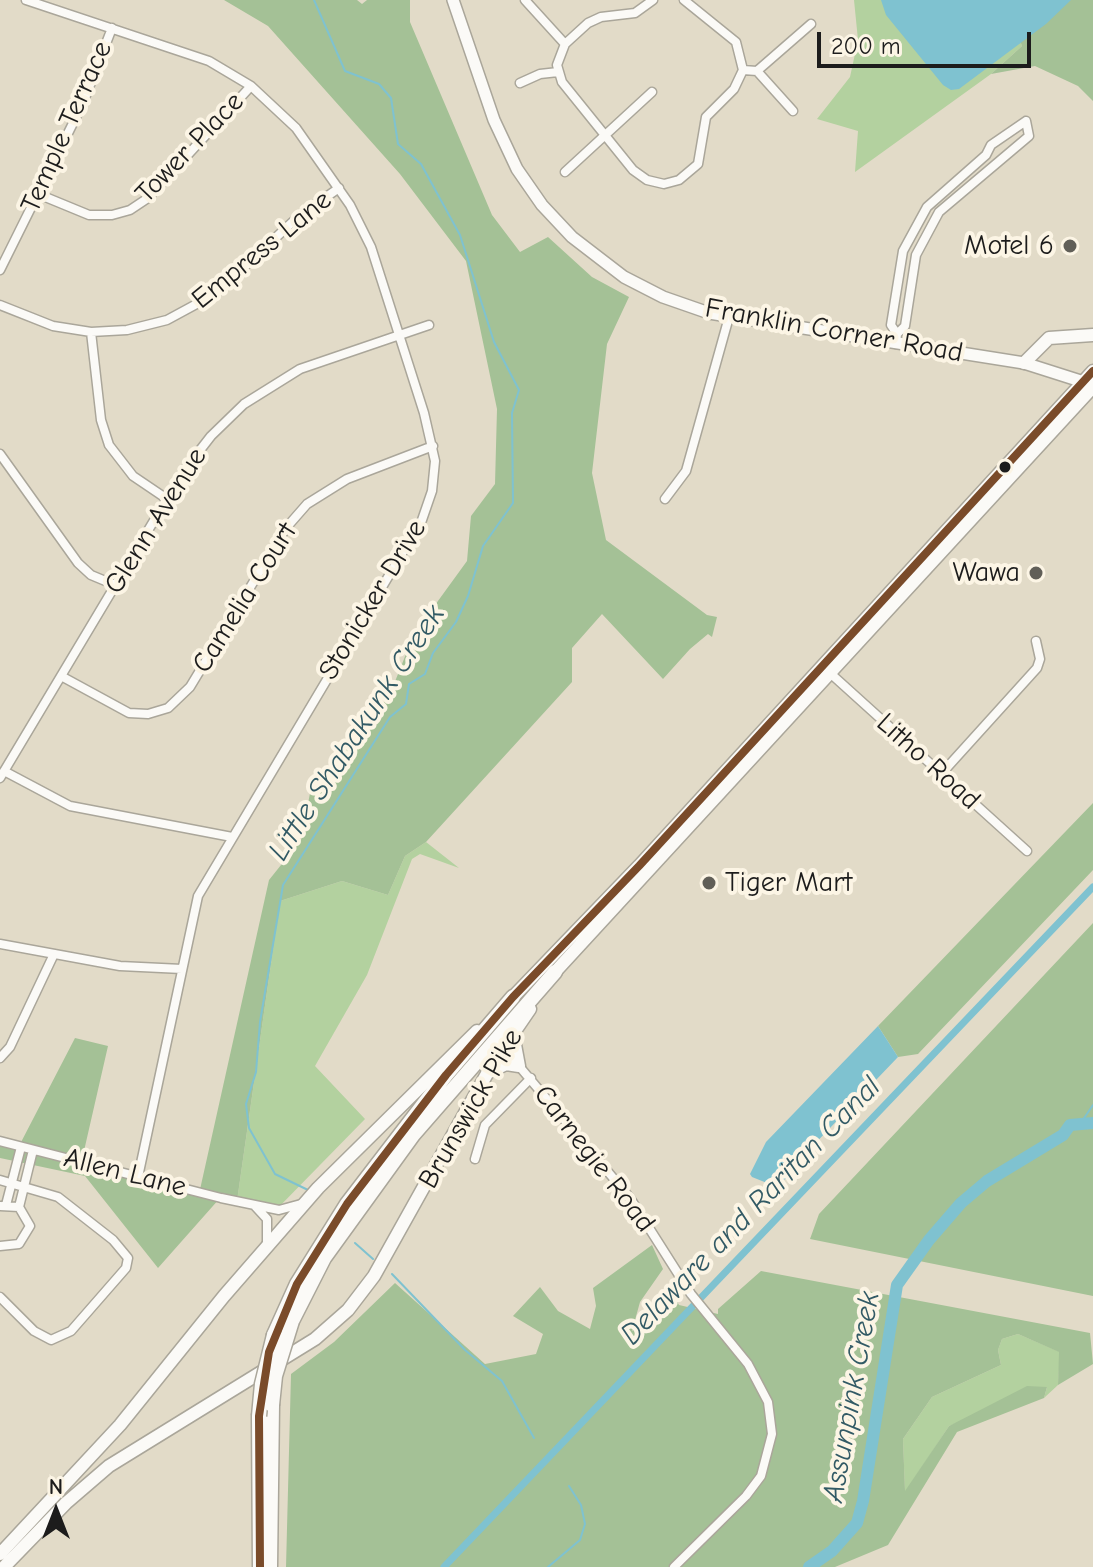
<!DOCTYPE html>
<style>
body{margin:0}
#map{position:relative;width:1093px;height:1567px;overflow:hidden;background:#e2dbc8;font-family:"Comic Neue",sans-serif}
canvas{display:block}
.north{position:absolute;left:16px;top:1471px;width:80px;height:80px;-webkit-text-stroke:6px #fcf5e5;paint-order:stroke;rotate:0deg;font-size:22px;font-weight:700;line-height:32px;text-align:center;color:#1c1c1c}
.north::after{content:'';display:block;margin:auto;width:28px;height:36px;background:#1c1c1c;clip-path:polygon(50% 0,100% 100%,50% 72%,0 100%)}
.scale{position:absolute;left:817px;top:32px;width:214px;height:36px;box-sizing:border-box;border:4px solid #1c1c1c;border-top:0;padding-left:10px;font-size:24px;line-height:28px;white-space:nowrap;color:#1c1c1c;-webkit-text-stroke:6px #fcf5e5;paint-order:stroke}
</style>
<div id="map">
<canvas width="1093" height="1567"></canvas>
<div class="north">N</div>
<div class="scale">200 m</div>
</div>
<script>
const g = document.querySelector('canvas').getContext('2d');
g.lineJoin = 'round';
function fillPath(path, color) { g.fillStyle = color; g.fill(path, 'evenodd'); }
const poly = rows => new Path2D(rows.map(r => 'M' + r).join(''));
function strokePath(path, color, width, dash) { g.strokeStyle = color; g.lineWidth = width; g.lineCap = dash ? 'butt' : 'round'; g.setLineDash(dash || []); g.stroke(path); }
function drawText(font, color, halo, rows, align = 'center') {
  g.font = font + ' "Comic Neue",sans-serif'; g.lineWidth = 8; g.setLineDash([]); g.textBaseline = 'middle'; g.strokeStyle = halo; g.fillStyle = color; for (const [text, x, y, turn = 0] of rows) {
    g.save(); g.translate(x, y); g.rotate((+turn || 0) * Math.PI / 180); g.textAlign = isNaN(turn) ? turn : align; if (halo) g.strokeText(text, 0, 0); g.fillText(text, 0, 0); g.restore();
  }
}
fillPath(poly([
 [854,0,1049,0,1018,35,1022,46,991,74,855,172,858,131,817,119,850,77,858,40],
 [426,842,459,868,420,854,412,859,367,975,315,1066,365,1119,274,1212,237,1201,280,901,342,881,388,895,405,856],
 [1018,1334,1060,1352,1058,1385,1044,1398,1047,1387,949,1426,905,1493,903,1439,932,1397,1001,1365,998,1350,1002,1339]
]), '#b3d19f');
fillPath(poly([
 [224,0,357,0,362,4,367,0,410,0,410,22,492,215,520,252,548,237,592,277,629,297,607,344,592,473,606,540,707,615,717,617,712,637,708,634,690,649,663,679,602,614,572,648,572,682,426,842,405,856,388,895,342,881,280,901,237,1201,220,1198,158,1268,85,1176,0,1158,0,1144,18,1148,75,1038,108,1046,81,1164,199,1194,269,880,301,840,311,788,332,774,350,728,388,699,414,634,467,561,471,516,495,484,497,409,466,261,400,174,268,26],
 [1049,0,1093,0,1093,101,1078,86,1035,66,991,74,1022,46,1018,36],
 [1093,803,1093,870,918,1054,898,1057,878,1026],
 [1093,923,1093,1296,810,1239,819,1214],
 [652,1245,663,1269,640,1302,632,1331,656,1315,672,1293,679,1305,718,1314,718,1309,761,1271,1090,1333,1093,1364,1058,1385,1059,1352,1018,1334,1002,1339,998,1350,1001,1365,932,1397,903,1439,905,1491,949,1426,1027,1386,1047,1387,1044,1398,957,1432,888,1545,835,1567,286,1567,291,1374,334,1342,395,1283,485,1364,536,1354,543,1334,513,1316,540,1287,558,1311,590,1329,596,1306,593,1288]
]), '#a4c196');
fillPath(poly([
 [881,0,1071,0,1046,24,959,89,951,90,943,85,886,15],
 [878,1026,898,1057,806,1153,792,1176,772,1185,752,1177,750,1174,766,1142]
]), '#7fc2d0');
strokePath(poly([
 [1080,1124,1093,1105],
 [308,1190,275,1174,249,1128,246,1104,256,1072,260,1022,283,885,390,717,406,704,409,684,425,674,433,653,456,622,468,596,483,546,513,503,512,413,519,390,494,342,460,235,421,164,398,144,391,98,379,84,345,71,314,0],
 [355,1243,373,1259],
 [392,1274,465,1350,502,1381,534,1438],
 [548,1567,580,1540,585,1524,581,1505,569,1486]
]), '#7fc2d0', 2);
strokePath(poly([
 [444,1567,1093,887]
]), '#7fc2d0', 7);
strokePath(poly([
 [809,1567,832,1551,857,1523,863,1501,897,1285,929,1240,961,1203,987,1181,1063,1135,1070,1125,1093,1123]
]), '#7fc2d0', 12);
const minor = poly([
 [26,0,209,61,251,86,296,128,350,205,371,247,424,413,435,461,432,491,422,520,198,896,138,1177],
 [525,0,565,44],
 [653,0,635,13,601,17,588,23,565,44,557,65,562,82,633,170,647,180,664,184,679,180,698,164,706,117,734,89,743,70,736,42,684,0],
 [743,70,757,71,811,24],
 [757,71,793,111],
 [520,83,540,74,558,72],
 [565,172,652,92],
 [38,194,89,215,112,215,130,210,148,198,251,86],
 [0,270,83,103,112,28],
 [0,305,53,326,91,332,127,330,167,320,215,294,299,216,339,188],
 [91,332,101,420,109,445,133,476,167,499],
 [896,344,897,334,905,326,916,255,939,212,1029,136,1026,121,991,145,986,155,927,207,903,251,891,325,897,334],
 [0,454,78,563,91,575,115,585],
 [665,499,686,471,729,317],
 [830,673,1027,851],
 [61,676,129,713,148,714,168,708,190,687,286,528,307,504,347,479,433,446],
 [4,771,70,806,232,837],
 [942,773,1037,668,1040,659,1036,641],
 [0,778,183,472,211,436,244,404,300,369,429,325],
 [0,944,120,966,182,969],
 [0,1058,10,1047,54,954],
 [519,1066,630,1198,691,1294,748,1364,768,1402,772,1434,761,1476,746,1496,674,1567],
 [0,1141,221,1198,279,1210,301,1204],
 [475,1159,485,1125,531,1078],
 [0,1180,58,1197,113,1240,128,1258,126,1268,71,1331,51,1340,34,1331,0,1297],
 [6,1205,21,1147],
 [0,1206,19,1207,30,1226,19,1244,0,1246],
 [255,1206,267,1219,267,1243],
 [19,1207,33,1150]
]);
const secondary = poly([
 [453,0,494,120,517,169,542,205,572,237,624,277,663,297,709,313,1024,363,1090,384]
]);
const primary = poly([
 [487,1073,506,1064,519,1066,513,1034],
 [0,1554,120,1425,224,1296,318,1188,477,1031],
 [4,1567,66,1503,109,1466,315,1339,348,1310,374,1276,493,1063,530,1009]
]);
const trunk = poly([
 [1024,363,1049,338,1093,335],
 [555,972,1093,387],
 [513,997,639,866,1093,371]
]);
const motorway = poly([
 [292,1321,324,1258,413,1135,555,972],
 [274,1335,297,1284,347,1204,446,1075,513,997],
 [259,1416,260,1567],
 [270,1567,272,1405]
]);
strokePath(minor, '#aaa69a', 11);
strokePath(secondary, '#aaa69a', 14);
strokePath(primary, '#aaa69a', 15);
strokePath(trunk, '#aaa69a', 15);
strokePath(motorway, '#aaa69a', 17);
strokePath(minor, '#fbfaf7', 8);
strokePath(secondary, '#fbfaf7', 11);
strokePath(primary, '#fbfaf7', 12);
strokePath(trunk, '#fbfaf7', 12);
strokePath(motorway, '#fbfaf7', 14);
const motorwayBridge = poly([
 [272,1405,275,1376,292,1321],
 [259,1416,262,1384,274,1335]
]);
strokePath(motorwayBridge, '#aaa69a', 17, []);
strokePath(motorwayBridge, '#fbfaf7', 14);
strokePath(poly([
 [260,1567,259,1416,269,1352,297,1284,347,1204,446,1075,513,997,639,866,1093,371]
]), '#7a4b2a', 8);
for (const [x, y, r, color] of [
 [1070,246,8,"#615f58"],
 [1005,467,7,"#1c1c1c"],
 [1036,573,8,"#615f58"],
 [709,883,8,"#615f58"]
]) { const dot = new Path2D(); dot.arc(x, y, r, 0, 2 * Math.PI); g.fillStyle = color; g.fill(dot); strokePath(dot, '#fcf5e5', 3); }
drawText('28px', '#1c1c1c', '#fcf5e5', [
 ["Temple Terrace",67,127,-66],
 ["Tower Place",190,148,-46],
 ["Empress Lane",262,250,-39],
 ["Franklin Corner Road",834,331,10],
 ["Glenn Avenue",156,521,-58],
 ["Camelia Court",245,598,-58],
 ["Stonicker Drive",373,600,-59],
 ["Litho Road",928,762,42],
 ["Brunswick Pike",471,1109,-60],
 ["Carnegie Road",594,1159,52],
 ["Allen Lane",125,1173,14]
]);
drawText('28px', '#1c1c1c', '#fcf5e5', [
 ["Motel 6",1054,246],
 ["Wawa",1020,573],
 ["Tiger Mart",725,883,"left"]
], 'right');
drawText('italic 30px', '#325a65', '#fcf5e5', [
 ["Little Shabakunk Creek",357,733,-57],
 ["Delaware and Raritan Canal",751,1211,-46],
 ["Assunpink Creek",852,1397,-80]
]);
</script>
